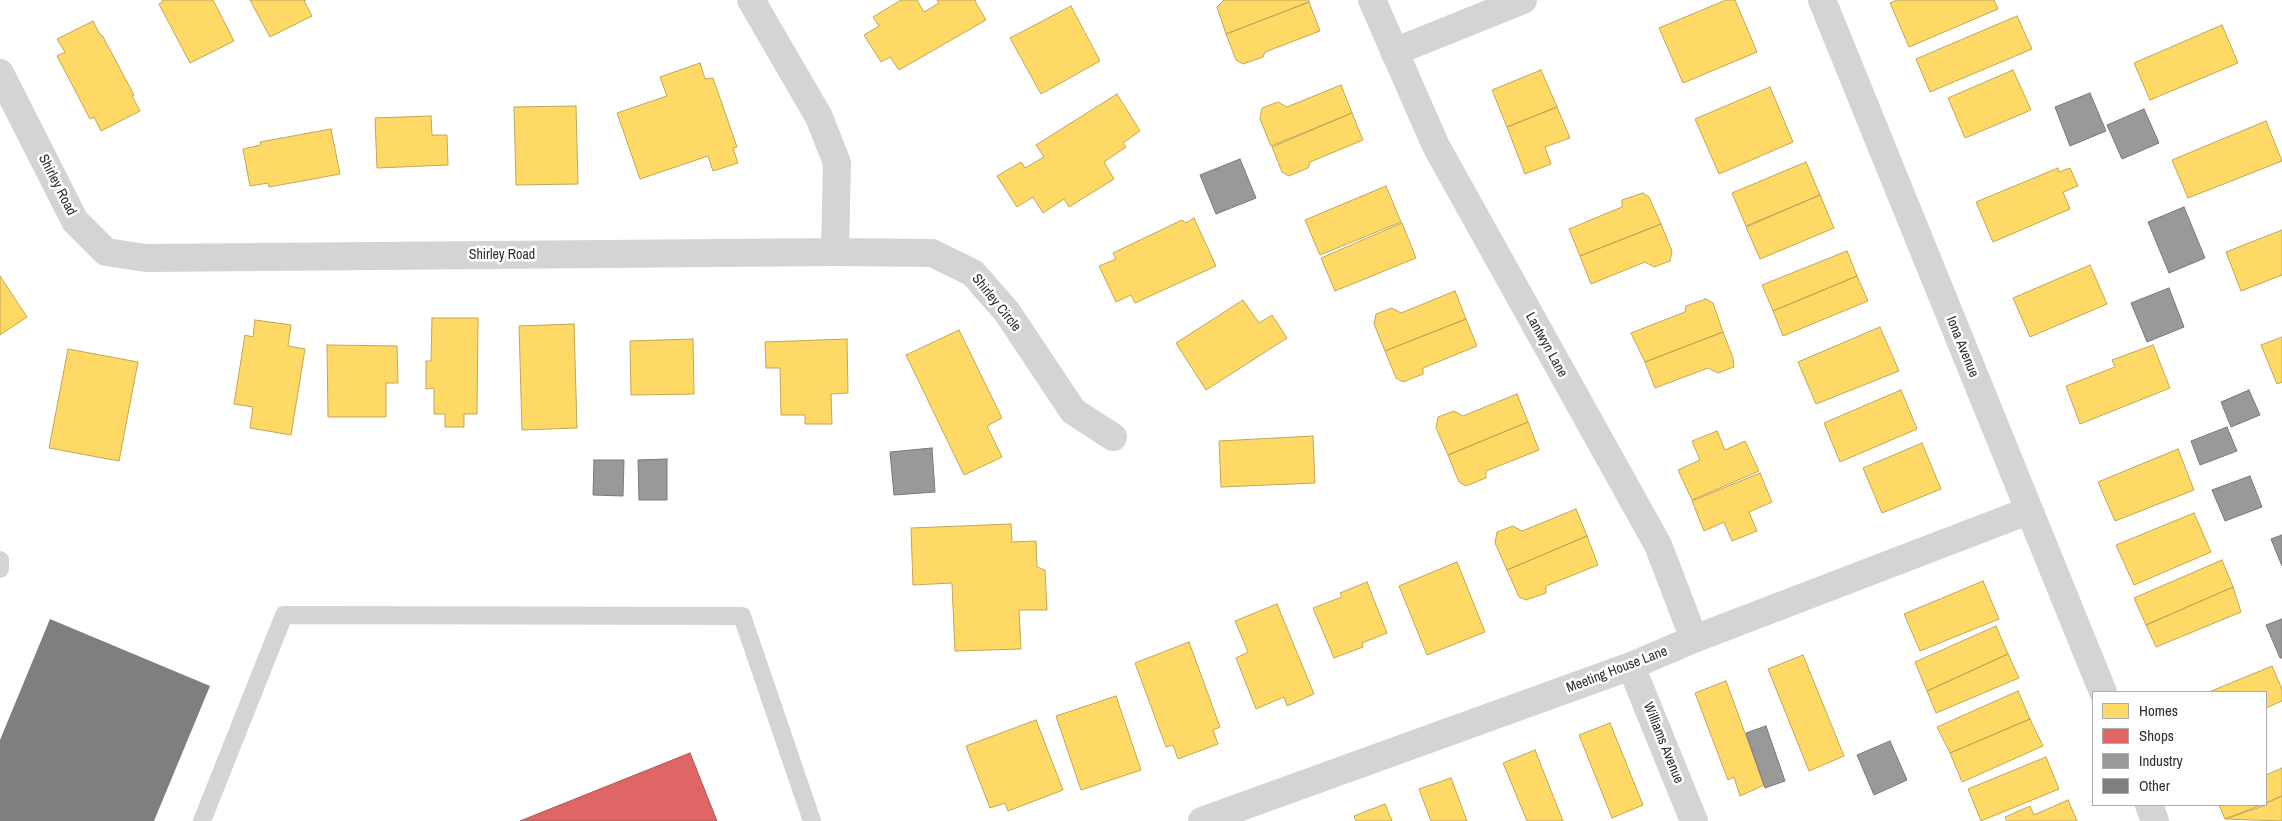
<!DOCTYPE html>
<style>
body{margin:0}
#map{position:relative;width:2282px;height:821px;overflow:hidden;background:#fff;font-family:"Archivo Narrow",sans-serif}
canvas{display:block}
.legend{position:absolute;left:2092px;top:691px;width:175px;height:115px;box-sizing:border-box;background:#fff;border:1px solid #acacac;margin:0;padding:6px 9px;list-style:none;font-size:15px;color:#2f2f2f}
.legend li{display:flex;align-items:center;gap:10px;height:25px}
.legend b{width:25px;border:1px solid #acacac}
</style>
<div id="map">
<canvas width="2282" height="821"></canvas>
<ul class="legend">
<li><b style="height:14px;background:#ffd966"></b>Homes</li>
<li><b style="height:14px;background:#e06666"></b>Shops</li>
<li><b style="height:14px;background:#999"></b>Industry</li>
<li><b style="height:14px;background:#7f7f7f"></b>Other</li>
</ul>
</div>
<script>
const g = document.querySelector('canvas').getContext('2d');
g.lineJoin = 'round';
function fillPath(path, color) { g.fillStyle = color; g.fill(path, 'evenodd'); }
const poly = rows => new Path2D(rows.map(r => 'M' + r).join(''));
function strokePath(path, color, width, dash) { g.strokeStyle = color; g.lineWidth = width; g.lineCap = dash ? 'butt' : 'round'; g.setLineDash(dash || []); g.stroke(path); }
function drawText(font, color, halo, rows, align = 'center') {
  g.font = font + ' "Archivo Narrow",sans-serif'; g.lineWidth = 5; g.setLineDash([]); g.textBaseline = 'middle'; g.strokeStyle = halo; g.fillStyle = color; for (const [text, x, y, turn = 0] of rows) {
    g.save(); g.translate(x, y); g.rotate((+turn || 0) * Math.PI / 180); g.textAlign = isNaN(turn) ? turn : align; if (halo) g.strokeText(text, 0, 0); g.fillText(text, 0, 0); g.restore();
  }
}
const homes = poly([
 [162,0,213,0,234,41,190,63,159,4,163,2,162,0],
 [250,0,306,0,304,1,312,16,270,37,250,0],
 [901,0,917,0,924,12,939,3,937,0,976,0,975,1,986,20,899,70,890,57,881,62,864,35,879,26,873,17,901,0],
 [1224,0,1308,0,1309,2,1226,34,1217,7,1224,0],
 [1726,0,1735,0,1757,52,1683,83,1659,28,1726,0],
 [1897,0,1994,0,1998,9,1909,47,1890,3,1897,0],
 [1309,2,1320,31,1265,52,1263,57,1243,64,1236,60,1226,34,1309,2],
 [1071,6,1100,61,1041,94,1010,38,1071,6],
 [2017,16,2032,49,1930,92,1916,59,2017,16],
 [93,21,100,35,102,35,134,95,132,96,140,111,101,131,94,117,90,119,57,56,65,52,57,39,93,21],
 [2222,25,2238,63,2150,100,2134,63,2222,25],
 [700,63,705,79,713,78,737,147,733,148,738,163,713,171,708,156,640,179,617,113,667,96,660,77,700,63],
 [1541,70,1557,107,1507,127,1492,90,1541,70],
 [2013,70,2031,110,1965,138,1948,98,2013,70],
 [1341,85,1352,113,1271,146,1260,119,1262,108,1278,102,1287,107,1341,85],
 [1770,87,1793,142,1719,174,1695,119,1770,87],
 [1117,94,1140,131,1123,143,1126,147,1104,162,1114,179,1069,207,1064,199,1043,213,1033,197,1017,207,997,176,1021,162,1025,168,1044,157,1036,145,1117,94],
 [576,106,578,184,516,185,514,107,576,106],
 [1557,107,1570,138,1545,147,1551,164,1525,174,1507,127,1557,107],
 [1352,113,1363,140,1310,162,1308,168,1289,176,1282,172,1272,147,1352,113],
 [431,116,432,135,447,135,448,165,377,168,375,118,431,116],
 [2266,121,2282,161,2188,198,2172,160,2266,121],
 [331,129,340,174,269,187,268,183,250,186,243,149,261,145,260,142,331,129],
 [1806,162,1820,195,1746,226,1732,193,1806,162],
 [2058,168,2059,172,2070,168,2078,186,2063,192,2070,209,1993,242,1976,202,2058,168],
 [1386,186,1401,222,1320,255,1305,220,1386,186],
 [1643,193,1649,197,1661,224,1580,256,1569,229,1622,207,1622,200,1643,193],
 [1820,195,1834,228,1760,259,1746,227,1820,195],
 [1194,218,1216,266,1135,303,1131,295,1116,302,1099,266,1116,259,1113,253,1182,220,1186,223,1194,218],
 [1402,223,1416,258,1335,291,1321,258,1402,223],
 [1661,224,1672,251,1670,261,1654,267,1645,262,1591,284,1580,256,1661,224],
 [2282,230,2282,275,2241,291,2226,252,2282,230],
 [1847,251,1857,276,1773,311,1762,285,1847,251],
 [2090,265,2107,304,2030,337,2013,298,2090,265],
 [0,276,27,317,0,335,0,276],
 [1857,276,1868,301,1783,336,1773,311,1857,276],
 [1455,291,1466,319,1385,351,1374,324,1376,314,1392,308,1401,313,1455,291],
 [1706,299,1713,303,1723,332,1645,362,1631,333,1685,312,1686,306,1706,299],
 [1243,300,1259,323,1272,315,1287,338,1206,390,1176,343,1243,300],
 [432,318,478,318,477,414,464,414,464,427,445,427,445,414,434,414,434,388,426,389,426,361,431,361,432,318],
 [1466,319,1477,346,1423,368,1423,374,1403,382,1396,378,1385,351,1466,319],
 [255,320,291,325,288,346,305,349,291,435,250,428,253,407,234,404,245,335,253,337,255,320],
 [574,324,577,428,522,430,519,326,574,324],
 [1880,327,1899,371,1816,404,1798,362,1880,327],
 [959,330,1002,418,987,426,1002,457,964,475,906,355,959,330],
 [1723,332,1733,358,1734,367,1718,373,1708,368,1655,388,1645,362,1723,332],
 [2282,337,2282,382,2277,384,2261,345,2282,337],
 [693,339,694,394,631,395,630,341,693,339],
 [847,339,848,393,831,394,832,424,805,424,805,415,781,415,780,368,766,368,765,342,847,339],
 [327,345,397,346,398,383,386,383,386,417,328,417,327,345],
 [2153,345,2170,388,2080,424,2066,386,2115,367,2112,360,2153,345],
 [68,349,138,362,119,461,49,448,68,349],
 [1901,390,1917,429,1840,462,1824,423,1901,390],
 [1517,394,1528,422,1448,455,1436,428,1438,417,1454,411,1463,416,1517,394],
 [1528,422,1539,450,1486,471,1486,478,1466,486,1459,482,1448,455,1528,422],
 [1717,431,1725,450,1745,441,1759,471,1692,500,1678,470,1700,460,1692,441,1717,431],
 [1313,436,1315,483,1221,487,1219,441,1313,436],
 [1922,443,1941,489,1882,513,1863,468,1922,443],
 [2178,449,2194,490,2115,521,2098,482,2178,449],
 [1760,473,1772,502,1749,512,1757,531,1732,541,1724,522,1704,531,1692,501,1760,473],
 [1576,509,1587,536,1507,570,1495,543,1497,532,1513,526,1522,531,1576,509],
 [2194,513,2211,552,2134,585,2116,545,2194,513],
 [1011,524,1012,542,1036,541,1037,567,1045,570,1047,610,1019,610,1021,649,955,651,952,583,913,585,911,528,1011,524],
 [1587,536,1598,565,1546,586,1546,593,1526,600,1519,597,1507,570,1587,536],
 [2222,560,2233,587,2146,625,2134,598,2222,560],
 [1457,562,1485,632,1427,655,1399,586,1457,562],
 [1983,581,1999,619,1920,651,1904,614,1983,581],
 [1367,582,1387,633,1362,643,1363,647,1334,658,1313,608,1342,597,1340,593,1367,582],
 [2233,587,2241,612,2156,647,2146,625,2233,587],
 [1277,604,1314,694,1287,706,1284,697,1256,709,1236,658,1248,652,1235,621,1277,604],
 [1996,626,2008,654,1927,691,1915,662,1996,626],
 [1189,642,1220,727,1213,730,1218,744,1178,759,1173,745,1166,747,1135,663,1189,642],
 [2008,654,2019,678,1936,713,1927,691,2008,654],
 [1803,655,1844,756,1809,771,1768,669,1803,655],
 [2272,666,2282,689,2282,701,2266,708,2266,692,2209,692,2272,666],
 [1726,681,1764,785,1740,796,1734,777,1728,780,1695,693,1726,681],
 [2018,691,2030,719,1950,753,1937,727,2018,691],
 [1116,696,1141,770,1081,790,1056,716,1116,696],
 [2030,719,2043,746,1962,782,1950,753,2030,719],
 [1036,720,1063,790,1008,811,1005,803,990,808,966,746,1036,720],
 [1610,723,1643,805,1612,818,1579,735,1610,723],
 [1535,750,1563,821,1527,821,1503,763,1535,750],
 [2046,757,2059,789,1981,821,1968,789,2046,757],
 [2282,768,2282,796,2266,803,2266,775,2282,768],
 [1451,778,1467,821,1431,821,1419,789,1451,778],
 [2282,796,2282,821,2225,819,2266,805,2266,803,2282,796],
 [2068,800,2077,821,2007,821,2005,817,2030,806,2034,815,2068,800],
 [1385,804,1392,821,1356,821,1354,816,1385,804],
 [2219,805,2261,805,2225,819,2219,805]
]);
fillPath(homes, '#ffd966');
strokePath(homes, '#c1a656', 1);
const shops = poly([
 [690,753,717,821,520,821,690,753]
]);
fillPath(shops, '#e06666');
strokePath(shops, '#ab5656', 1);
const industry = poly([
 [2090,93,2106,131,2070,146,2055,107,2090,93],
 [2144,109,2159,143,2122,159,2107,125,2144,109],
 [1240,159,1256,198,1216,214,1200,175,1240,159],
 [2184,207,2205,258,2169,273,2148,222,2184,207],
 [2169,288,2184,327,2147,342,2131,303,2169,288],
 [2249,390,2260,415,2231,427,2221,402,2249,390],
 [2227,427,2237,451,2200,465,2191,441,2227,427],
 [932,448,935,492,894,495,890,452,932,448],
 [667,459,667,500,639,500,638,460,667,459],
 [594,460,624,460,623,496,593,495,594,460],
 [2250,476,2262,507,2225,521,2212,490,2250,476],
 [2282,535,2282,566,2271,539,2282,535],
 [2282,619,2282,658,2280,658,2266,625,2282,619],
 [1766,726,1785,781,1765,788,1746,733,1766,726],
 [1890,741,1907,780,1874,795,1857,755,1890,741]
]);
fillPath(industry, '#999');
strokePath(industry, '#797979', 1);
fillPath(poly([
 [50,619,210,686,154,821,0,821,0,740]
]), '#7f7f7f');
strokePath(poly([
 [0,560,0,569],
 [202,821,284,615,742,616,812,821]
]), '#d4d4d4', 18);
strokePath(poly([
 [751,0,819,117,837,163,835,252],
 [1372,0,1436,146,1658,545,1694,639],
 [1822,0,2103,692],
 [1394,52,1523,0],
 [0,73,75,221,106,252,146,258,835,252,932,253,973,273,1007,312,1073,411,1113,437],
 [1631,666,1694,821],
 [2149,805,2155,821],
 [1202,821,1631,666,1694,639,2028,511]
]), '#d4d4d4', 28);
drawText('14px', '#2f2f2f', '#fff', [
 ["Shirley Road",57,185,63],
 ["Shirley Road",502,255],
 ["Shirley Circle",996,303,51],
 ["Lantwyn Lane",1546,345,61],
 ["Iona Avenue",1962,347,68],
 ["Meeting House Lane",1617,670,-21],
 ["Williams Avenue",1663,743,68]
]);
</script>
